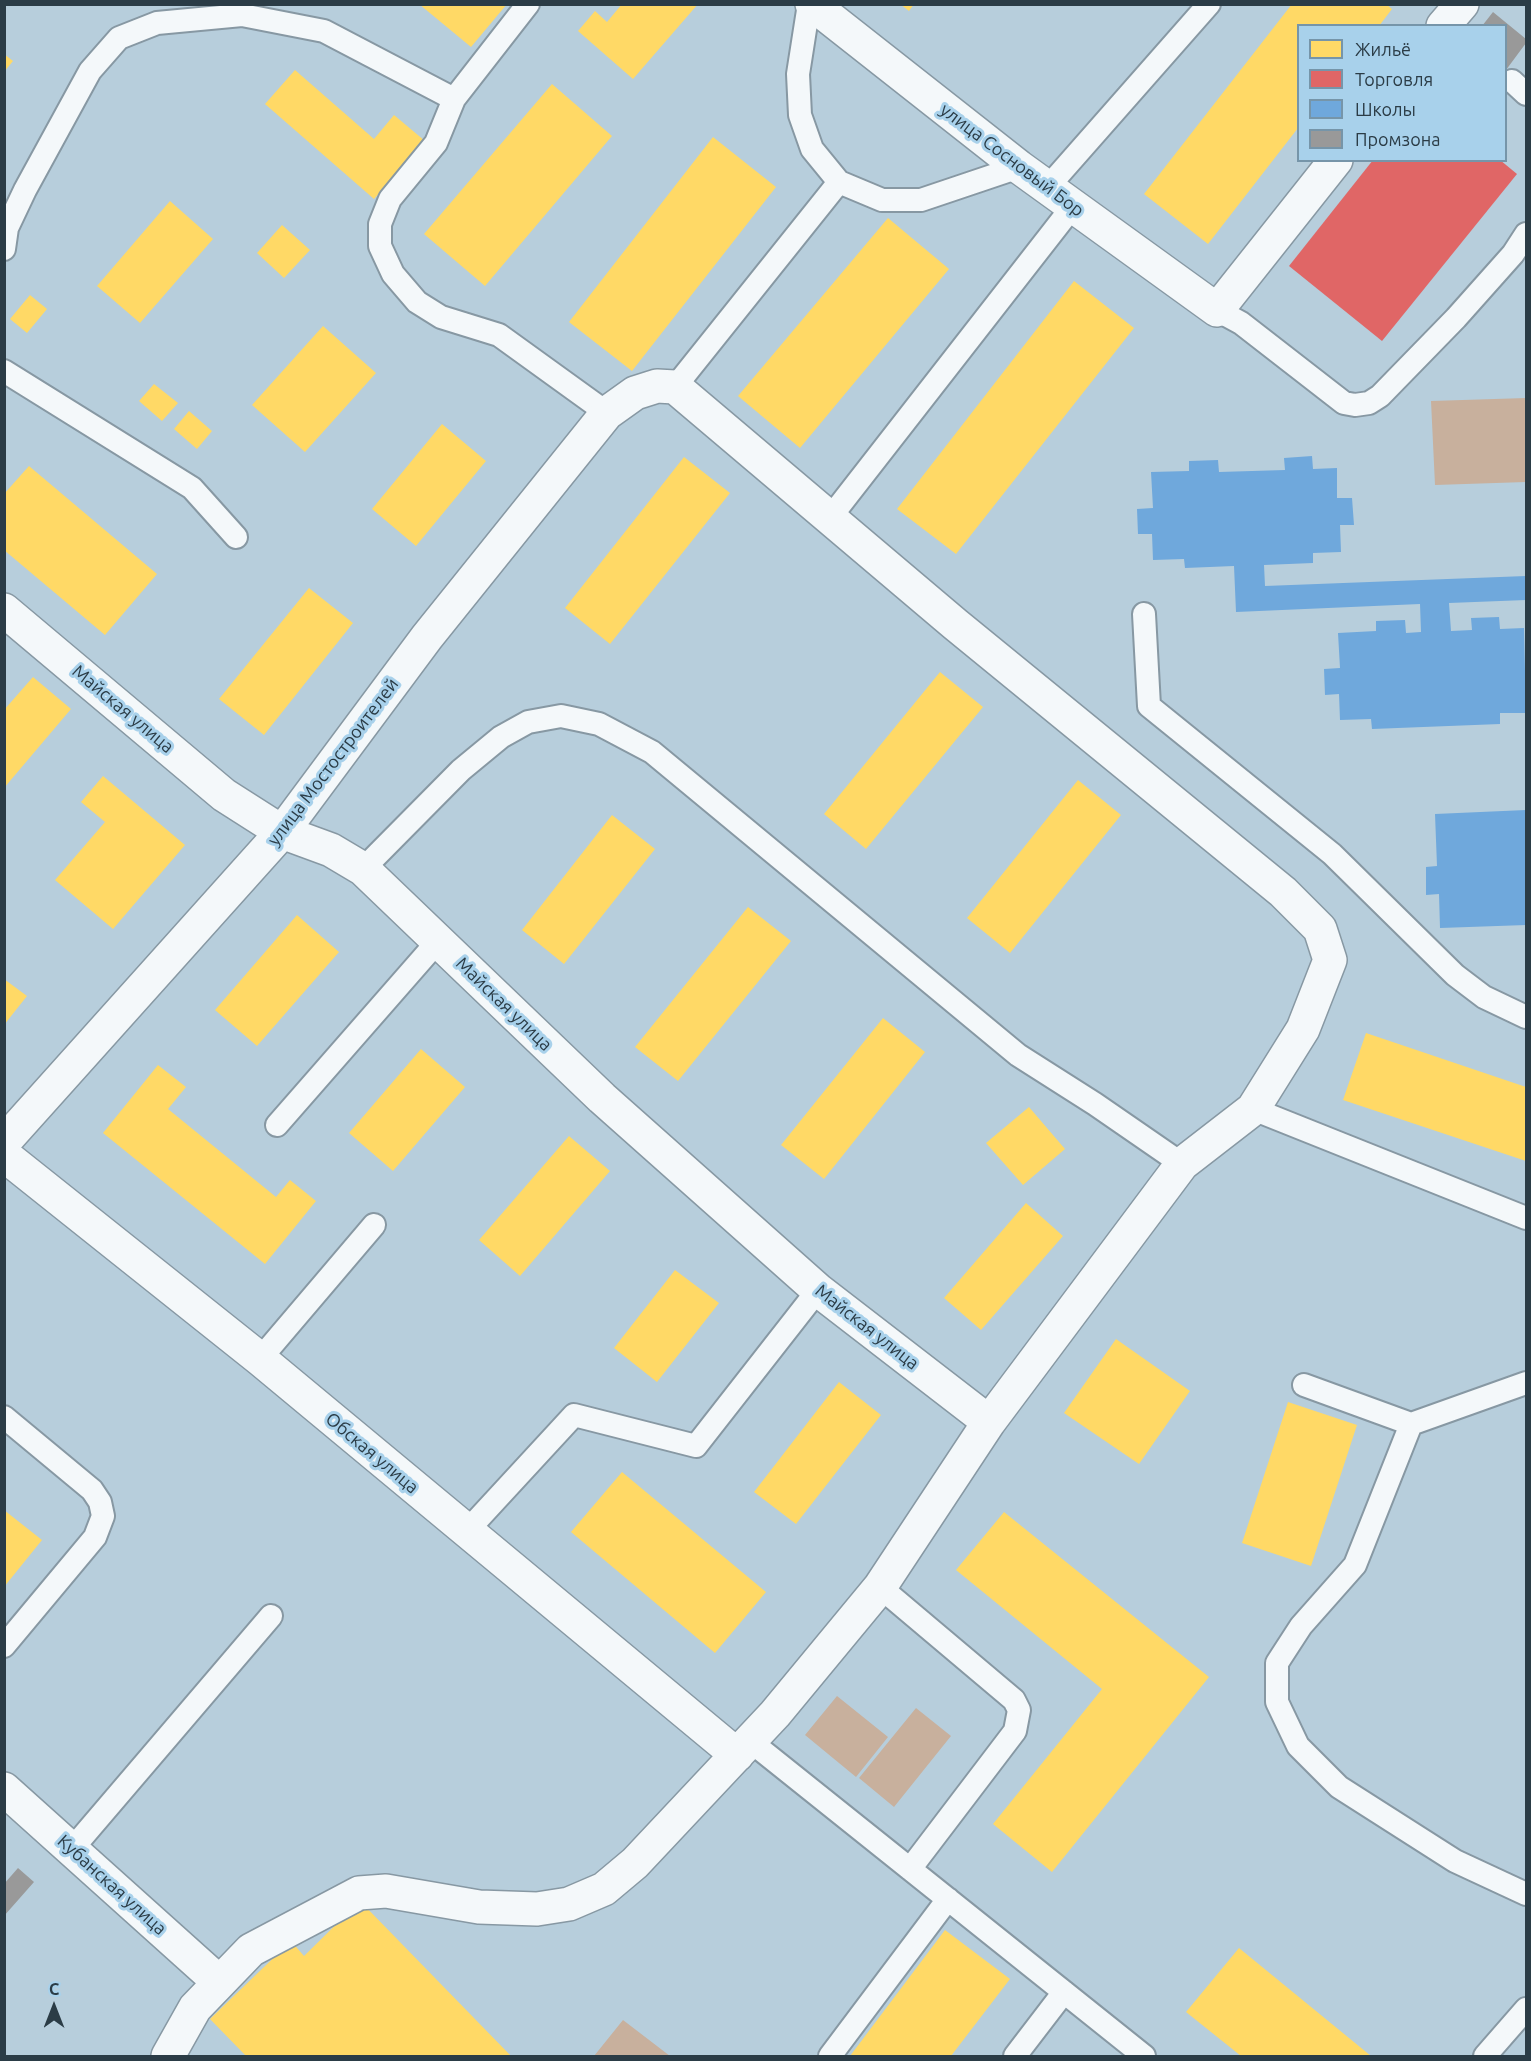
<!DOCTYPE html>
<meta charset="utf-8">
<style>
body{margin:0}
#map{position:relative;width:1531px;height:2061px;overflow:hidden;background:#b7cedc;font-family:Ubuntu,sans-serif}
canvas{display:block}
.frame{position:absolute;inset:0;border:6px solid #2b3c46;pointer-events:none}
.legend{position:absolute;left:1297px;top:24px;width:210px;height:138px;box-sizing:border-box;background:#a8d1eb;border:2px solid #7695a9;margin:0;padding:8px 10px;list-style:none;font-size:18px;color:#2b3c46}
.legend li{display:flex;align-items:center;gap:12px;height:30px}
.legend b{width:30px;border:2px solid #7695a9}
.north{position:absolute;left:24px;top:1977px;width:60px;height:60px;-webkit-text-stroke:4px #a8d1eb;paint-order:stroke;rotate:0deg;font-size:16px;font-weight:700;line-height:24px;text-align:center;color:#2b3c46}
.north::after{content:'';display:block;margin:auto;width:21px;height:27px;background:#2b3c46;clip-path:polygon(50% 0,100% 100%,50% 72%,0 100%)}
</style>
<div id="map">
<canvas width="1531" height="2061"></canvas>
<div class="frame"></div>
<ul class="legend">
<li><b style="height:16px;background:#ffd966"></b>Жильё</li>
<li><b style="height:16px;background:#e06666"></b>Торговля</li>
<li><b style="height:16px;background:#6fa8dc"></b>Школы</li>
<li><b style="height:16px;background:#999"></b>Промзона</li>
</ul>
<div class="north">С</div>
</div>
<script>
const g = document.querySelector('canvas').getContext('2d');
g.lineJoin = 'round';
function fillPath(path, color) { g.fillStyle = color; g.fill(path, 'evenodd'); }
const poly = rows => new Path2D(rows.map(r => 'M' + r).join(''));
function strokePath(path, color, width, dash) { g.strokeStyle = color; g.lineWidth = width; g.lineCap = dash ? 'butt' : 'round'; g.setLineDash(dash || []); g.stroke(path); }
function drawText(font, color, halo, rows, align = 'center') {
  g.font = font + ' Ubuntu,sans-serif'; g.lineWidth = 6; g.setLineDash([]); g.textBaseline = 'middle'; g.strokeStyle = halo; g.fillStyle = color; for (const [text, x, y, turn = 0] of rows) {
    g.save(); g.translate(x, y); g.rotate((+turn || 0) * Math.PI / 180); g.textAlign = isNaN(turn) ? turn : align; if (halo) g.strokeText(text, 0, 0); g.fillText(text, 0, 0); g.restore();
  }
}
fillPath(poly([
 [1526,398,1526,482,1435,485,1431,401],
 [837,1696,888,1737,856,1777,805,1735],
 [916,1708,951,1736,894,1807,859,1778],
 [623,2020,670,2056,594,2056]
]), '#c8b09d');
fillPath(poly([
 [419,4,507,4,471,47],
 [622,4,698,4,633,79,578,31,595,11,607,22],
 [900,4,914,4,909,11],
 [1292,4,1386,4,1392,9,1379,26,1298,26,1298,128,1208,244,1144,194],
 [4,54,13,61,4,72],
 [295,70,374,139,394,115,425,141,374,199,265,104],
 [552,84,612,136,485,286,424,234],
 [713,137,776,187,632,371,569,322],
 [170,201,213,239,140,323,97,286],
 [888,218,949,269,800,448,738,396],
 [282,225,310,250,284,278,257,253],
 [1074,281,1134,328,956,554,897,509],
 [30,295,47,309,27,333,10,319],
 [323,326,376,373,305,452,252,405],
 [154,384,178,403,162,421,139,401],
 [189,411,212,431,197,449,174,429],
 [442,424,486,461,416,546,372,509],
 [684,457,730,493,610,644,565,608],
 [29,466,157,574,105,635,4,550,4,494],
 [309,588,353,623,264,735,219,699],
 [940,672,983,707,866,849,824,814],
 [33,677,71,709,4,788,4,710],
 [103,776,185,845,113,929,55,880,105,822,81,802],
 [1078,780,1121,815,1010,953,967,918],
 [612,815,655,849,564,964,522,930],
 [748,907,791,941,678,1081,635,1047],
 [297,915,339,952,257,1046,215,1010],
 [4,979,27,996,4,1025],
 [883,1018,925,1052,824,1179,781,1145],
 [1366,1033,1526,1087,1526,1161,1343,1100],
 [421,1049,465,1087,393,1171,349,1133],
 [158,1065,186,1087,168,1109,276,1197,290,1180,316,1201,265,1264,103,1133],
 [1029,1107,1065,1149,1023,1185,986,1143],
 [569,1136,610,1171,520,1276,479,1240],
 [1026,1203,1063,1236,981,1330,944,1298],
 [675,1270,719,1303,657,1382,614,1348],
 [1116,1339,1190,1391,1139,1464,1064,1413],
 [839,1382,881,1415,796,1524,754,1492],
 [1288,1402,1357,1425,1311,1566,1242,1543],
 [622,1472,766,1592,715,1653,571,1532],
 [4,1510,42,1540,4,1587],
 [1004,1512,1209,1677,1052,1872,993,1824,1102,1689,956,1570],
 [360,1901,511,2056,246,2056,210,2019,291,1941,304,1956],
 [945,1930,1010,1979,951,2056,850,2056],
 [1239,1948,1371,2056,1241,2056,1186,2012]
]), '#ffd966');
fillPath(poly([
 [1373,160,1500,160,1517,174,1382,341,1289,266]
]), '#e06666');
fillPath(poly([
 [1312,456,1313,469,1337,468,1337,498,1352,498,1354,525,1340,525,1341,552,1313,553,1313,563,1264,565,1265,586,1526,576,1526,600,1449,603,1451,631,1472,630,1471,618,1499,617,1500,629,1524,628,1526,713,1500,713,1500,724,1372,729,1371,719,1340,720,1339,694,1325,695,1324,669,1340,668,1338,633,1376,631,1376,621,1405,620,1406,633,1421,632,1420,604,1236,612,1234,566,1185,568,1184,559,1153,560,1152,534,1138,534,1137,509,1153,508,1151,472,1189,471,1189,461,1218,460,1219,472,1285,470,1284,458],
 [1526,810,1526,925,1440,928,1439,894,1426,895,1426,867,1437,866,1435,814]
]), '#6fa8dc');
fillPath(poly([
 [1493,12,1526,39,1526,43,1506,70,1506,26,1482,26],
 [18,1868,34,1882,4,1916,4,1884]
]), '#999');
const lane = poly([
 [528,4,454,99,436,143,390,199,380,224,380,246,393,274,417,302,441,317,499,335,607,413],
 [809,4,798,74,800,115,812,149,839,182,882,200,921,200,1019,167],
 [1512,81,1526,94],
 [1047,188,1209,4],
 [4,249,7,228,25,190,90,71,119,38,157,23,242,15,324,31,454,99],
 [1217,310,1241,323,1344,403,1355,405,1369,403,1380,396,1456,318,1513,254,1526,234],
 [4,371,192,488,236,537],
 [675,387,839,182],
 [829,519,1073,206],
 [1144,614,1149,706,1332,854,1455,975,1484,997,1526,1017],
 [363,869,461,770,501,737,528,722,561,716,599,724,652,752,1018,1055,1095,1104,1182,1164],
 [1253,1109,1526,1218],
 [277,1125,438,941],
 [260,1359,374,1225],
 [1526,1383,1411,1424,1355,1565,1301,1626,1277,1663,1277,1702,1298,1746,1339,1787,1455,1861,1526,1894],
 [1304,1385,1411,1424],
 [4,1417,92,1490,100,1502,103,1516,95,1537,4,1646],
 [467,1531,574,1415,696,1446,818,1290],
 [880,1587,1014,1700,1019,1710,1015,1731,910,1869],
 [750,1741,1144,2056],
 [72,1849,271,1616],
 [830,2056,948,1899],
 [1015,2056,1064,1992],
 [1485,2056,1526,2009]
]);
const street = poly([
 [812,4,1019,167,1217,310,1336,160],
 [1443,26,1462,4],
 [4,610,224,795,282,832,331,850,363,869,602,1098,818,1290,989,1422],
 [4,1142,282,832,427,637,607,413,635,393,657,386,675,387,955,624,1283,892,1320,929,1330,960,1303,1029,1253,1109,1182,1164,989,1422,880,1587,775,1714,635,1863,604,1889,569,1904,537,1909,479,1907,386,1891,359,1893,251,1950,195,2008,168,2056],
 [4,1155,260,1359,737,1755],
 [4,1789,219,1982]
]);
strokePath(lane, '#8798a3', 26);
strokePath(street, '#8798a3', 36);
strokePath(lane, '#f4f8fa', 22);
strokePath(street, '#f4f8fa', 33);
drawText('18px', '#2b3c46', '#a8d1eb', [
 ["улица Сосновый Бор",1012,160,37],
 ["Майская улица",123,709,40],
 ["улица Мостостроителей",333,762,-53],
 ["Майская улица",504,1004,44],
 ["Майская улица",867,1327,38],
 ["Обская улица",372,1453,40],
 ["Кубанская улица",112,1885,42]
]);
</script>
